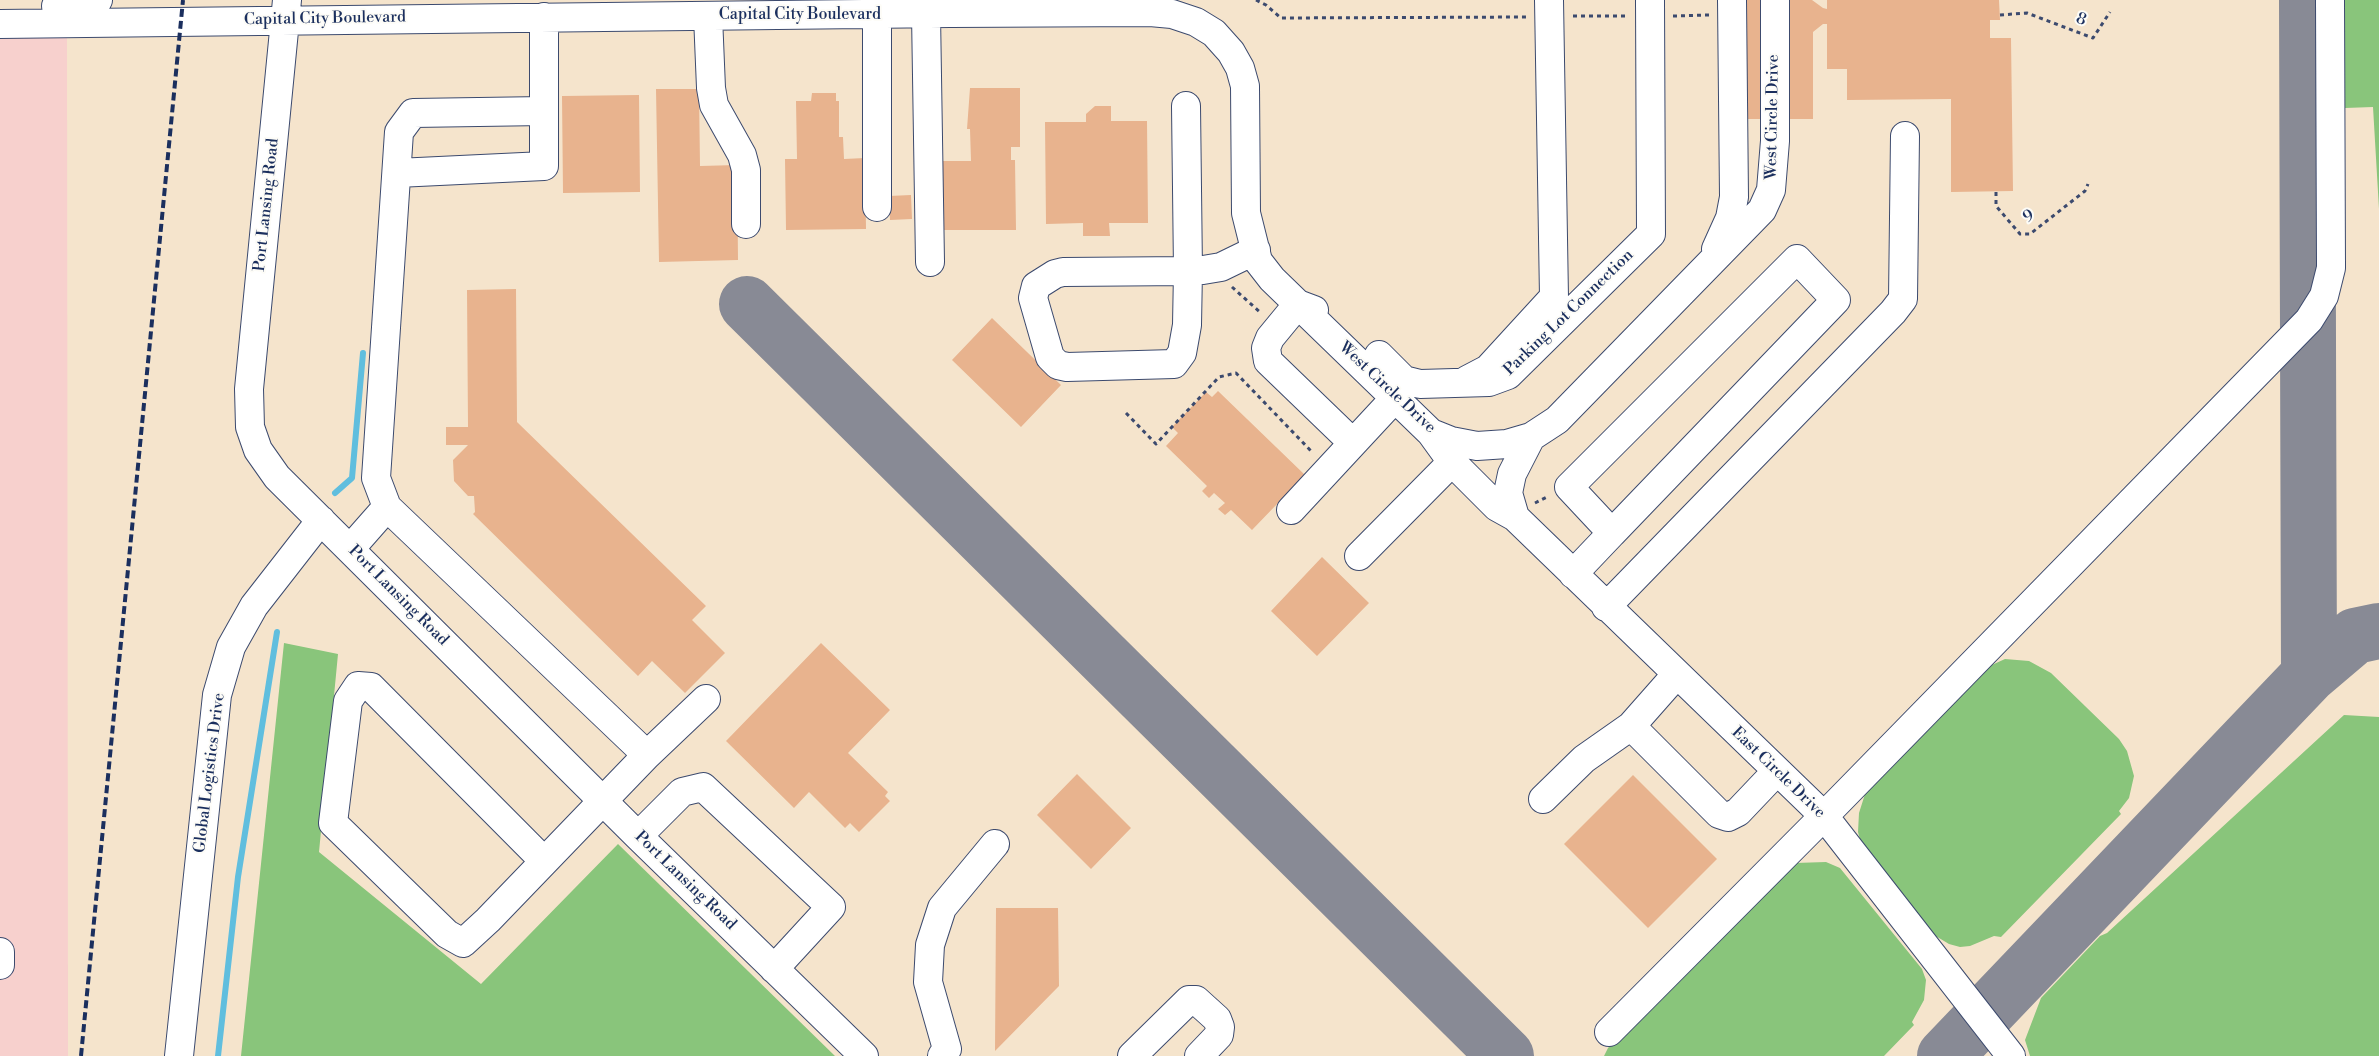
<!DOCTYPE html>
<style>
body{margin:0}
canvas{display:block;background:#f5e4cc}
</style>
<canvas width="2379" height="1056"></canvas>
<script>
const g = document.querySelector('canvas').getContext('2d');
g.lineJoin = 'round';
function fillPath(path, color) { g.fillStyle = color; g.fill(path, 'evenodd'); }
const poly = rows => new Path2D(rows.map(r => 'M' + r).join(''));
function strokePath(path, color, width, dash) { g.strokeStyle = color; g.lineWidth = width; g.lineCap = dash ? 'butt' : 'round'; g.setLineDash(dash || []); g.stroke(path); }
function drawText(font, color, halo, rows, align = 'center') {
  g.font = font + ' "Libre Bodoni",serif'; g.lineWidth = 4; g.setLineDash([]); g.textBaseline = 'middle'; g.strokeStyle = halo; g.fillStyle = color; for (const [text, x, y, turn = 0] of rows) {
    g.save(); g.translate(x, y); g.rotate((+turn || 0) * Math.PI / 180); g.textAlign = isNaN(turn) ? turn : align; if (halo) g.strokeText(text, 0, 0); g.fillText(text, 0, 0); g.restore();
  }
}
fillPath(poly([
 [0,21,67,22,68,1056,0,1056]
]), '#f7d0cd');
fillPath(poly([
 [2344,0,2379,0,2379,209,2373,107,2345,108],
 [284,643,338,654,319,852,481,984,618,844,835,1056,241,1056],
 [2005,659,2029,661,2051,673,2119,739,2127,751,2134,776,2129,798,2119,811,2121,814,2001,937,1994,936,1970,946,1960,947,1949,944,1934,935,1861,843,1858,832,1859,813,1866,791,1983,669],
 [2344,715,2379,717,2379,1056,2030,1056,2025,1040,2041,998,2100,936,2107,933],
 [1826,862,1840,868,1922,969,1926,980,1924,1000,1912,1022,1914,1025,1884,1056,1604,1056,1608,1048,1781,874,1795,863]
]), '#89c57b');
strokePath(poly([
 [335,493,352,478,363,353],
 [218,1056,238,877,277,632]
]), '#60bede', 6);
strokePath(poly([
 [2307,0,2309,675],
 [747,304,1506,1056],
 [1945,1056,2309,675,2355,636,2379,631]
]), '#888a95', 56);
fillPath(poly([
 [1735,0,1812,0,1823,8,1827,9,1827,0,1999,0,2000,20,1990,20,1990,38,2011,38,2013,191,1951,192,1951,99,1847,100,1847,69,1827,69,1827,24,1823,24,1813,32,1813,119,1736,119],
 [970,88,1020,88,1020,147,1011,147,1011,160,1015,160,1016,230,938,230,938,161,971,161,970,129,967,129],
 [656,89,699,89,700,166,737,165,738,260,659,262],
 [812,93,836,93,836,101,839,101,839,137,843,137,844,159,865,158,866,229,786,230,785,159,797,159,796,101,811,101],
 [639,95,640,192,563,193,562,96],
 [1095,106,1111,106,1111,121,1147,121,1148,223,1109,223,1110,236,1083,236,1083,223,1046,224,1045,122,1086,122,1086,114],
 [911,195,912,219,890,220,889,196],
 [516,289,517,422,706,606,692,620,725,653,685,693,652,661,638,676,473,514,475,512,474,496,468,496,454,481,453,460,468,445,446,445,446,427,468,427,467,290],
 [992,318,1061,385,1021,427,952,360],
 [1218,391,1305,475,1252,530,1231,510,1225,515,1218,509,1225,503,1214,493,1209,498,1202,491,1207,486,1166,446,1178,433,1172,427,1206,392,1212,397],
 [1322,557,1369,603,1317,656,1271,611],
 [821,643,890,710,848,753,888,792,885,796,890,801,859,832,850,823,845,828,809,792,794,808,726,741],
 [1077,774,1131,828,1091,869,1037,815],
 [1633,775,1717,859,1648,928,1564,844],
 [996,908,1058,908,1059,986,995,1051]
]), '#e8b38e');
const minor = poly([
 [287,0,249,389,250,427,258,450,277,477,638,836,864,1056],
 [56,6,84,6,98,0],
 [877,14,877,207],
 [926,14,930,262],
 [708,16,711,88,714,105,742,155,746,170,746,224],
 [0,24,950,13,1150,12,1172,14,1196,22,1214,33,1231,52,1240,68,1245,86,1246,213,1258,261,1272,279,1431,433,1451,441,1477,446,1507,444,1531,437,1557,420,1762,210,1771,190,1775,141,1775,0],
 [1186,106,1188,271,1187,325,1182,353,1174,364,1067,367,1058,365,1050,357,1033,298,1036,286,1055,274,1063,272,1188,271,1203,270,1221,267,1256,250],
 [544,111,544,17],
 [1716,249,1730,218,1734,197,1732,0],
 [1314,310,1298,304,1270,338,1266,348,1268,361,1353,443],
 [1379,355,1404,380,1420,384,1489,382,1508,375,1651,234,1650,0],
 [1467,380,1488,369,1554,297,1549,0],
 [1431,433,1452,462,1497,507,1515,517,1824,816,2011,1056],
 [387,507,647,755,706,699],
 [1291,510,1395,398],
 [1515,517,1508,493,1512,474,1531,437],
 [350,549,387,507,376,478,399,132,413,113,544,111,544,166,397,173],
 [1359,556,1452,462],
 [1573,574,1612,533,1569,487,1797,259,1836,300,1612,533],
 [1606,607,1893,312,1903,299,1905,136],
 [1631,726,1719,814,1728,817,1738,812,1776,772],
 [1543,799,1584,759,1631,726,1676,675],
 [638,836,682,792,703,787,831,907,774,969],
 [544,861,371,687,358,686,348,701,333,823,447,934,463,943,488,920,647,755],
 [0,952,0,965],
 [1609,1032,1824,816,2309,320,2324,296,2331,268,2330,0],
 [179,1056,217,695,231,647,254,606,321,520],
 [942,1056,947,1049,928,982,930,945,942,908,995,844],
 [1132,1056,1189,1000,1196,1000,1217,1019,1220,1027,1219,1035,1199,1056]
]);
strokePath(minor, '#3c4a6e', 30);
strokePath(poly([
 [1256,0,1266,5,1281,18,1527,17],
 [2000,15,2027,13,2093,38,2110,12],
 [1573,16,1627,16],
 [1673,16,1709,15],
 [1996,192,1996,206,2020,234,2030,234,2085,191,2088,184],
 [1232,287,1261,313],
 [1126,413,1156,444,1219,377,1236,373,1312,452],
 [1535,503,1547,497]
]), '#3c4a6e', 3, [4, 4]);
strokePath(minor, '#fff', 28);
strokePath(poly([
 [81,1056,183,0]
]), '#1b2f5e', 4, [8, 4]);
drawText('16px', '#1b2f5e', '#fdfcf7', [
 ["Capital City Boulevard",800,15],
 ["Capital City Boulevard",325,19,-1],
 ["8",2081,20,21],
 ["West Circle Drive",1773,117,-89],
 ["Port Lansing Road",267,205,-84],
 ["9",2029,217,-31],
 ["Parking Lot Connection",1569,313,-44],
 ["West Circle Drive",1387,388,43],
 ["Port Lansing Road",398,596,45],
 ["Global Logistics Drive",210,773,-83],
 ["East Circle Drive",1778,773,44],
 ["Port Lansing Road",685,881,44]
]);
</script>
